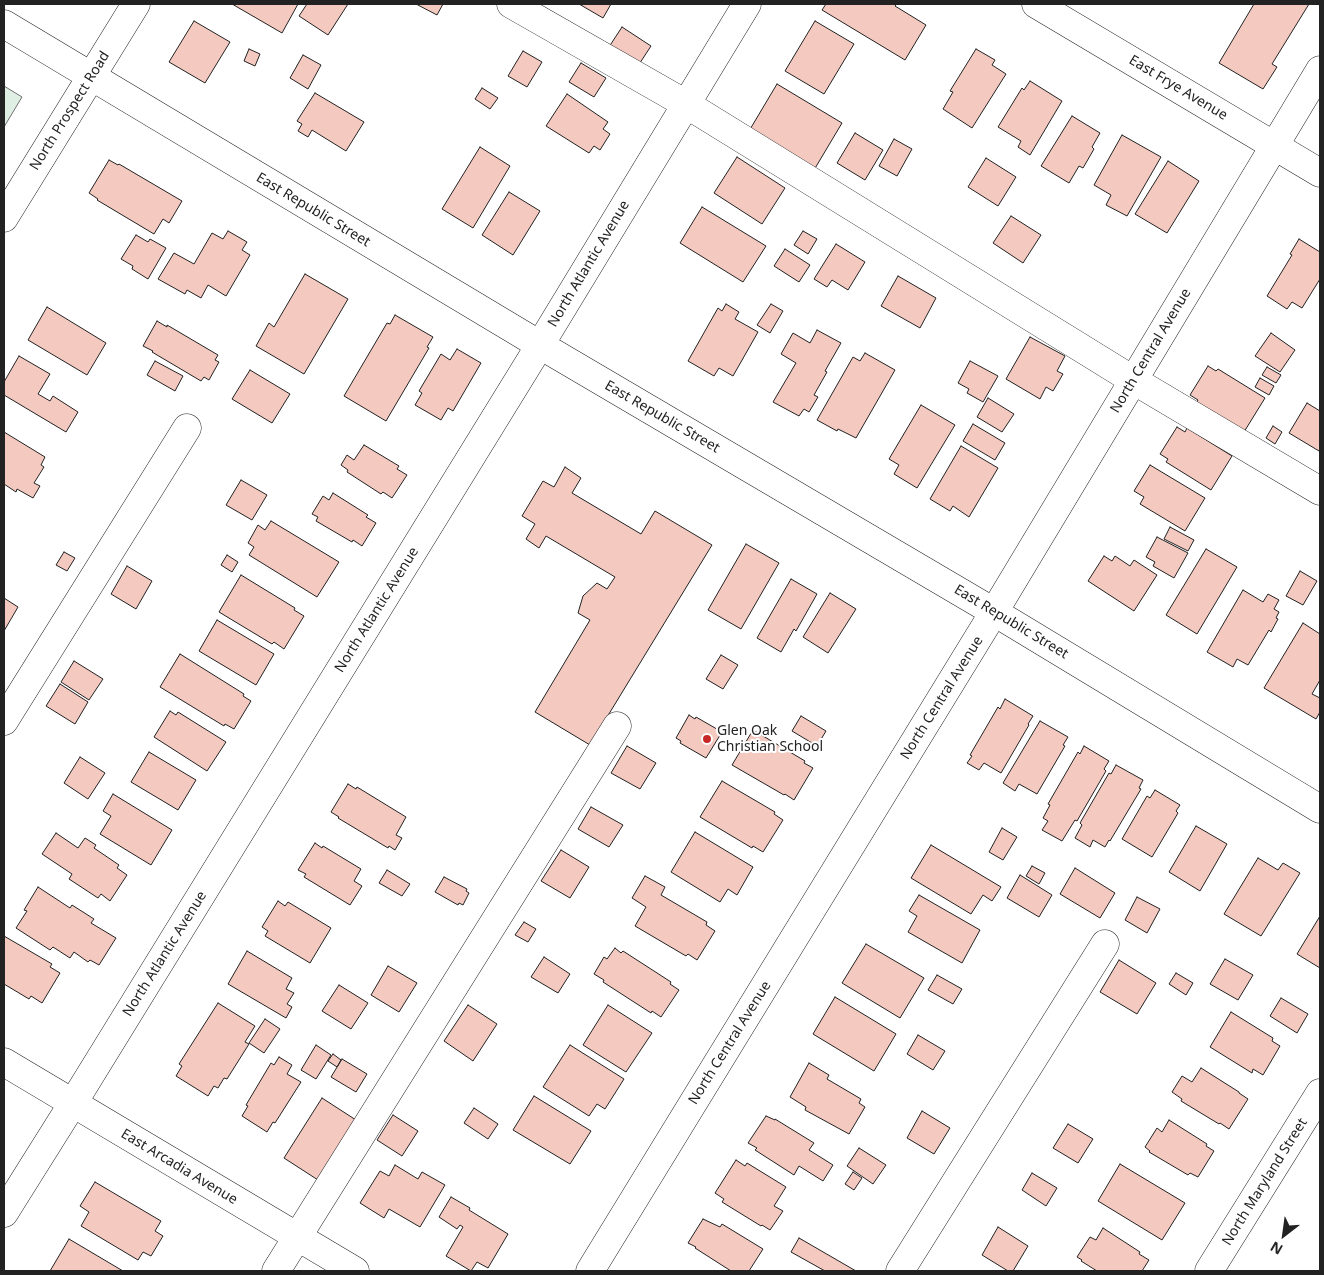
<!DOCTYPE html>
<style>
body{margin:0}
#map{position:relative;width:1324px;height:1275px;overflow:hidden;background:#fff;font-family:"Noto Sans",sans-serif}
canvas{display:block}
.frame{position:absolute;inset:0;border:5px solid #222;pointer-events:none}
.north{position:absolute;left:1259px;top:1210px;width:50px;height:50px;-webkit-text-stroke:4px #fff;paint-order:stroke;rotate:210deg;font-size:14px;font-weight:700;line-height:20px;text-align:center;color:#222}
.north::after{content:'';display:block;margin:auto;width:18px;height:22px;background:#222;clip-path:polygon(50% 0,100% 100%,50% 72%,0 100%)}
</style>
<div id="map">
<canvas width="1324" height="1275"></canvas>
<div class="frame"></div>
<div class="north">N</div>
</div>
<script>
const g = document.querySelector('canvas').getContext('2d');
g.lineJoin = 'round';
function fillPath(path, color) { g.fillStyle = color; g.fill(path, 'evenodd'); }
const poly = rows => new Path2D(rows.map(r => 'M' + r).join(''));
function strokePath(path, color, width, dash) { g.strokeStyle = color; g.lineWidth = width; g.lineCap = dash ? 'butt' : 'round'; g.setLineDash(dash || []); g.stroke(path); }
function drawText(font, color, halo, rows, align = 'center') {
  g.font = font + ' "Noto Sans",sans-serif'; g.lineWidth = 4; g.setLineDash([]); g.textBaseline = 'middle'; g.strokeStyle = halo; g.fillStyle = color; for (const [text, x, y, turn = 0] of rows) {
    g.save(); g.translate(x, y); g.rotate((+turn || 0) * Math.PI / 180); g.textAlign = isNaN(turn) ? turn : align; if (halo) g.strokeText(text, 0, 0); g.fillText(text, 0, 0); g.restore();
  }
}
const green = poly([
 [4,86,22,97,4,127,4,86]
]);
fillPath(green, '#e0efe3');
strokePath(green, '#6f6f6f', 1);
const building = poly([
 [232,4,298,4,282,33,232,4],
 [307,4,348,4,328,35,299,16,307,4],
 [416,4,443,4,437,15,416,4],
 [579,4,611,4,603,18,579,4],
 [826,4,897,4,895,6,926,25,905,60,822,10,826,4],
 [1254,4,1309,4,1272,64,1277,67,1263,89,1219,63,1254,4],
 [194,21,230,42,205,83,169,62,194,21],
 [815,21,854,44,824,94,785,71,815,21],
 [622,27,651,46,636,69,607,50,622,27],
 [249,49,260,54,255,66,244,61,249,49],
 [976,49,995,60,992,65,1006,74,972,128,943,109,953,92,950,91,976,49],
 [523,51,542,62,527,87,508,76,523,51],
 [303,55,321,65,308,89,290,78,303,55],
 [581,63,606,78,594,97,569,82,581,63],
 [1030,81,1062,101,1030,155,1018,147,1021,141,998,127,1022,88,1024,90,1030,81],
 [777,84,842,123,814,170,749,131,777,84],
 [482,88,498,98,490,109,475,99,482,88],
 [315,93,364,122,346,151,312,130,308,137,298,131,302,124,297,121,315,93],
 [567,94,608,122,603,129,610,134,600,150,594,146,589,153,546,126,567,94],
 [1072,116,1100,133,1092,147,1094,149,1083,168,1079,166,1069,183,1041,166,1072,116],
 [855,133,883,150,865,180,837,163,855,133],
 [1122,135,1161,157,1127,216,1106,205,1111,195,1094,185,1122,135],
 [894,139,912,149,897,176,879,166,894,139],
 [480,147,510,166,473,228,442,209,480,147],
 [737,157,785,188,762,224,714,193,737,157],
 [986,158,1016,177,998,206,968,187,986,158],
 [109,160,118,165,119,164,182,201,169,223,163,219,154,234,97,200,98,199,89,193,109,160],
 [1168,161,1199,181,1167,233,1135,214,1168,161],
 [509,192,540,211,513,255,482,235,509,192],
 [702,207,766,246,743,282,680,243,702,207],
 [1011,216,1041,235,1023,263,993,243,1011,216],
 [228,231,247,242,242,250,250,255,226,296,208,285,201,298,187,290,185,294,158,279,174,253,194,264,212,233,223,239,228,231],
 [803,231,817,239,808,254,794,245,803,231],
 [136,235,148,242,150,239,166,248,148,279,132,269,133,266,121,259,136,235],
 [1299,239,1320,252,1320,279,1302,308,1292,302,1287,309,1267,296,1292,255,1290,254,1299,239],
 [836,244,865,262,848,290,832,280,827,287,814,279,836,244],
 [785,249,810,265,799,282,774,266,785,249],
 [305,274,348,299,304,374,256,346,269,323,274,327,305,274],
 [898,276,936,298,920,328,881,306,898,276],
 [726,304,739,312,735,319,758,332,733,376,719,368,714,376,688,361,718,308,722,311,726,304],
 [771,304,783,311,770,333,757,325,771,304],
 [47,307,106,343,87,375,28,340,47,307],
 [395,315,433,337,427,347,429,348,386,421,344,396,387,323,390,324,395,315],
 [157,321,167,327,167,325,218,355,215,360,219,362,209,380,204,377,201,381,152,352,153,351,143,346,157,321],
 [817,330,841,343,825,371,827,372,814,395,818,397,809,412,804,409,799,416,773,402,796,363,781,354,793,333,810,343,817,330],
 [1271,333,1295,350,1280,372,1255,356,1271,333],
 [1030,337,1065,356,1057,371,1063,374,1053,391,1046,387,1040,399,1006,379,1030,337],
 [457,349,481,363,453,411,448,408,441,420,415,405,422,393,419,391,441,354,450,360,457,349],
 [865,353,895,370,856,438,838,429,837,431,817,420,853,357,860,361,865,353],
 [19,356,50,374,38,394,50,401,53,396,78,412,66,432,4,395,4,382,19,356],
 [155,361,183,376,175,391,147,375,155,361],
 [970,361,998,376,983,402,967,393,969,389,958,383,970,361],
 [1208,366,1216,371,1218,369,1265,398,1244,432,1196,403,1198,400,1190,395,1208,366],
 [1267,367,1281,375,1276,383,1262,375,1267,367],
 [250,370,290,394,272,423,232,399,250,370],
 [1260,378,1274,386,1269,395,1255,387,1260,378],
 [988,398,1014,414,1002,432,977,417,988,398],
 [1307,403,1320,411,1320,449,1319,451,1289,433,1307,403],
 [921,405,955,425,917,488,894,474,899,465,889,459,921,405],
 [973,424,1005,443,995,460,963,441,973,424],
 [1273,426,1282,432,1275,444,1266,438,1273,426],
 [1177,427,1185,432,1187,428,1232,456,1211,490,1166,462,1168,459,1160,454,1177,427],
 [4,432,45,457,41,465,44,467,34,483,40,486,33,498,17,489,16,492,4,484,4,432],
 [364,445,399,466,397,469,407,475,392,498,383,492,381,494,347,472,348,470,341,465,347,455,354,460,364,445],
 [961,446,998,468,969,517,953,506,950,511,930,499,961,446],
 [1150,465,1205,498,1185,531,1140,504,1144,497,1134,491,1150,465],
 [565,467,581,478,572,493,641,534,655,511,712,545,590,745,535,712,590,620,578,613,583,596,597,583,607,589,615,577,546,536,539,548,526,539,535,524,522,516,543,481,554,487,565,467],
 [241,480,267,495,252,520,226,505,241,480],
 [333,493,368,515,366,517,376,523,362,546,353,540,352,542,316,521,318,517,312,514,323,496,329,500,333,493],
 [271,521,339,562,317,597,249,555,254,547,248,543,258,525,265,530,271,521],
 [1170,527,1194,540,1188,551,1164,539,1170,527],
 [1157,537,1188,553,1174,578,1153,566,1155,562,1146,557,1157,537],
 [746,544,779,563,741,629,708,610,746,544],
 [1206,549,1237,567,1197,634,1166,615,1206,549],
 [64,552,75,558,67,571,56,565,64,552],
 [227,555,238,562,232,572,221,565,227,555],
 [1104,556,1112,561,1115,556,1130,566,1134,560,1157,575,1134,611,1088,581,1104,556],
 [127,566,152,581,136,609,111,594,127,566],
 [1300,571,1317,581,1303,605,1286,596,1300,571],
 [241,575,295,608,294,610,304,616,284,649,274,642,272,644,219,612,241,575],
 [791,579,817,594,796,631,794,629,781,652,757,638,791,579],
 [1243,590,1263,602,1268,594,1279,600,1274,609,1279,612,1276,618,1278,619,1271,632,1269,630,1248,665,1237,659,1233,667,1207,652,1243,590],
 [830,593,856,609,828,653,803,637,830,593],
 [4,598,18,607,4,631,4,598],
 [217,620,274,654,256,685,199,651,217,620],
 [1303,623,1320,634,1320,680,1312,694,1320,698,1320,712,1316,719,1264,688,1303,623],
 [180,654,244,694,243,696,251,701,234,729,225,724,224,726,160,687,180,654],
 [721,655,738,665,723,689,706,679,721,655],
 [74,661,103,679,89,700,61,682,74,661],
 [60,684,88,702,75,724,46,706,60,684],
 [1005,699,1033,716,1028,724,1029,725,1001,773,984,763,979,770,967,763,972,756,970,755,998,707,1000,709,1005,699],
 [170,711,176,715,178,712,226,742,207,771,154,737,170,711],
 [689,715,695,719,696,717,722,732,706,758,680,743,681,741,676,738,689,715],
 [801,716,826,731,817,746,792,731,801,716],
 [1040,721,1068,737,1063,745,1065,746,1037,794,1019,784,1015,791,1003,783,1040,721],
 [753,730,805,761,804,763,813,768,794,800,785,794,784,795,732,765,753,730],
 [627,746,656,763,640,789,611,773,627,746],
 [1084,746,1109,761,1104,769,1106,771,1077,821,1075,820,1062,841,1042,830,1048,821,1043,818,1050,805,1048,804,1078,752,1080,754,1084,746],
 [149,752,196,780,178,810,131,782,149,752],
 [80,757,105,773,88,799,64,783,80,757],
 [1116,765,1143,780,1139,788,1141,789,1110,841,1109,840,1105,847,1093,840,1090,847,1075,838,1082,825,1080,823,1109,773,1111,774,1116,765],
 [722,781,775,812,774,814,783,820,763,852,753,846,752,848,700,817,722,781],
 [348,784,356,789,357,787,406,817,396,835,402,838,395,850,389,846,388,848,338,818,339,817,331,812,348,784],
 [1155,790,1180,805,1176,811,1178,813,1152,857,1122,839,1147,796,1150,798,1155,790],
 [113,794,172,830,151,865,100,834,111,816,103,811,113,794],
 [591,807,623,825,609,847,578,829,591,807],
 [1196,826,1227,844,1200,891,1169,872,1196,826],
 [1002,828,1017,837,1003,860,989,852,1002,828],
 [695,832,753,867,737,895,728,889,720,902,671,872,695,832],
 [56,833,78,848,85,838,96,845,94,848,119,865,117,868,127,875,110,901,101,894,98,898,69,879,72,874,42,854,56,833],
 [315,843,322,848,323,846,361,869,354,881,362,886,350,905,304,877,306,874,298,870,315,843],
 [931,845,1001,887,992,901,983,895,971,914,911,878,931,845],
 [561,850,589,867,570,898,541,881,561,850],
 [1258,858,1278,870,1283,863,1300,873,1261,936,1224,914,1258,858],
 [1032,866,1045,873,1039,884,1026,876,1032,866],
 [1075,868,1115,893,1100,918,1060,894,1075,868],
 [387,870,410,884,402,896,379,883,387,870],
 [1020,875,1052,895,1039,917,1007,898,1020,875],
 [645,876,665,887,661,895,707,922,706,925,715,931,697,960,688,954,686,956,635,926,646,907,632,898,645,876],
 [444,877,467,889,466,891,469,893,463,905,459,903,458,905,435,892,444,877],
 [38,887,70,908,72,905,94,919,91,923,116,938,99,965,90,960,88,962,74,952,70,958,53,947,50,950,16,928,27,911,24,910,38,887],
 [919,895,980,930,962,963,908,932,917,916,909,911,919,895],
 [1137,897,1160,909,1147,933,1125,920,1137,897],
 [278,901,285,906,288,902,331,928,310,963,265,936,268,931,262,927,278,901],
 [1320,916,1320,968,1297,954,1320,916],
 [524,922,536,929,528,942,515,935,524,922],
 [4,936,52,964,50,967,60,973,42,1003,31,996,29,999,4,984,4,936],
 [866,944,924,978,900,1018,842,983,866,944],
 [615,948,621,953,623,951,671,982,670,984,679,990,661,1017,652,1011,651,1013,603,982,604,980,594,974,604,957,607,959,615,948],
 [247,951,292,978,286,989,294,993,287,1004,292,1007,286,1018,228,984,247,951],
 [544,957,570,974,558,993,531,977,544,957],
 [1225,959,1253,975,1238,1000,1210,984,1225,959],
 [1119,960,1156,983,1137,1014,1100,992,1119,960],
 [388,966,417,983,399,1012,371,995,388,966],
 [1176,973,1193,983,1186,995,1169,984,1176,973],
 [937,975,962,989,953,1004,928,990,937,975],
 [339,985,368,1003,351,1029,322,1011,339,985],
 [835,997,896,1034,874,1071,813,1034,835,997],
 [1281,998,1308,1014,1297,1033,1270,1016,1281,998],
 [218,1003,255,1026,245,1042,249,1044,227,1079,224,1078,218,1088,214,1086,208,1096,176,1076,182,1066,179,1064,218,1003],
 [468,1005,497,1024,473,1061,444,1041,468,1005],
 [608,1005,652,1033,626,1072,583,1045,608,1005],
 [1231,1012,1273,1038,1272,1041,1280,1046,1263,1075,1253,1069,1252,1073,1210,1047,1231,1012],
 [265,1019,280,1029,264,1053,249,1043,265,1019],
 [918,1035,945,1051,933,1070,907,1054,918,1035],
 [316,1045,331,1055,316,1079,301,1070,316,1045],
 [570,1045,624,1079,605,1109,597,1104,589,1116,543,1087,570,1045],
 [333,1054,341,1060,337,1067,328,1061,333,1054],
 [279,1057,292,1065,287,1074,301,1082,275,1123,273,1122,267,1132,242,1116,248,1106,246,1105,271,1063,274,1065,279,1057],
 [342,1059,367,1074,356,1092,331,1077,342,1059],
 [809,1063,829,1075,827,1079,861,1099,859,1103,865,1107,849,1134,805,1110,806,1107,790,1097,809,1063],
 [1201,1068,1239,1092,1239,1093,1248,1099,1229,1129,1220,1123,1219,1124,1181,1101,1182,1099,1172,1092,1182,1076,1192,1082,1201,1068],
 [534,1096,591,1131,570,1164,513,1130,534,1096],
 [322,1098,356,1120,318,1180,284,1158,322,1098],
 [474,1108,498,1124,488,1139,464,1123,474,1108],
 [922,1111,950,1128,934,1154,907,1138,922,1111],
 [393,1115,418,1131,402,1156,377,1140,393,1115],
 [766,1116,775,1120,775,1119,814,1143,809,1150,833,1165,823,1181,799,1166,794,1175,755,1150,757,1148,748,1143,766,1116],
 [1169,1120,1207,1144,1206,1146,1214,1151,1198,1177,1190,1173,1188,1175,1149,1152,1150,1151,1145,1147,1157,1128,1162,1132,1169,1120],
 [1068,1124,1093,1139,1078,1163,1053,1148,1068,1124],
 [859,1148,886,1165,873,1184,847,1166,859,1148],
 [736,1160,745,1166,747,1163,786,1187,774,1206,783,1211,770,1230,762,1225,761,1226,722,1202,724,1199,715,1193,736,1160],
 [1120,1164,1185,1203,1162,1240,1098,1201,1120,1164],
 [395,1165,418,1179,422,1172,445,1185,420,1227,389,1209,384,1218,360,1203,380,1171,389,1176,395,1165],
 [853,1172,862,1178,854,1190,845,1184,853,1172],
 [1032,1173,1057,1188,1046,1206,1022,1190,1032,1173],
 [95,1182,161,1221,155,1231,163,1236,151,1256,143,1252,138,1260,81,1226,89,1212,80,1206,95,1182],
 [451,1197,470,1208,469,1210,508,1234,488,1268,477,1262,471,1271,446,1256,463,1227,460,1225,457,1229,439,1217,451,1197],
 [703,1219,720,1227,722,1224,763,1249,749,1271,731,1271,695,1248,696,1247,688,1243,703,1219],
 [998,1227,1028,1246,1013,1271,1008,1271,982,1255,998,1227],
 [1103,1228,1140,1252,1139,1254,1149,1260,1142,1271,1097,1271,1081,1261,1082,1260,1077,1257,1090,1237,1096,1240,1103,1228],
 [799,1238,856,1271,825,1271,791,1252,799,1238],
 [69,1239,123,1271,50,1271,69,1239]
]);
fillPath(building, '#f3c9c0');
strokePath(building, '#222', 1);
const minor = poly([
 [511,4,686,104,1133,380,1320,491],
 [1036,4,1320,173],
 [4,24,540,345,994,612,1320,809],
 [4,721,187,428],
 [4,1062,355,1271],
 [4,1213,73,1103,540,345,747,4],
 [276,1271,617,726],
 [590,1271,994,612,1320,70],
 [900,1271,1105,944],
 [1209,1271,1320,1093]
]);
const major = poly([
 [4,218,136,4]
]);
strokePath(minor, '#222', 29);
strokePath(major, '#222', 29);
strokePath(minor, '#fff', 28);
strokePath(major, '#fff', 28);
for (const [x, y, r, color] of [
 [707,739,5,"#c62828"]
]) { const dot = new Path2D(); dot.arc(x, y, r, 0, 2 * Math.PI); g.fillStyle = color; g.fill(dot); strokePath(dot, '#fff', 2); }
drawText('14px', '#222', '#fff', [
 ["East Frye Avenue",1178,88,31],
 ["North Prospect Road",70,111,-58],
 ["East Republic Street",313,210,31],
 ["North Atlantic Avenue",589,264,-59],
 ["North Central Avenue",1151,351,-59],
 ["East Republic Street",662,417,30],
 ["North Atlantic Avenue",377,610,-58],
 ["East Republic Street",1011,622,31],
 ["North Central Avenue",942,698,-58],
 ["North Atlantic Avenue",165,954,-58],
 ["North Central Avenue",730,1043,-58],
 ["East Arcadia Avenue",179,1167,31],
 ["North Maryland Street",1265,1182,-58]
]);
drawText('14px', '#222', '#fff', [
 ["Glen Oak",717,731],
 ["Christian School",717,747]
], 'left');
</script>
